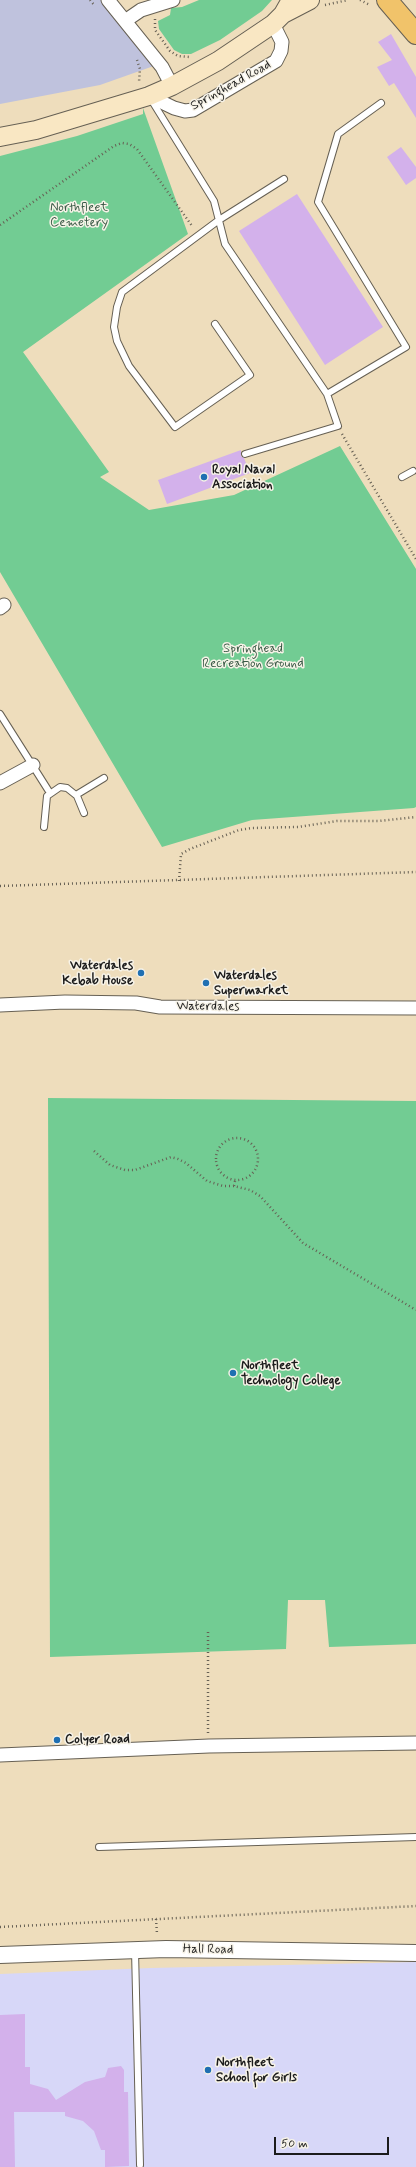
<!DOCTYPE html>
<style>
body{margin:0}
#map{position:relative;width:416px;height:2167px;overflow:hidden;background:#eeddbc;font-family:Mynerve,sans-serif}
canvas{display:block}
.scale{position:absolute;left:274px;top:2137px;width:115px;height:18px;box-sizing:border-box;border:2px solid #1c1c1c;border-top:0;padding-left:5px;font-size:12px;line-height:14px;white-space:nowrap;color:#1c1c1c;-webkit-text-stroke:3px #f7f3e8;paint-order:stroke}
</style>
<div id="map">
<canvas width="416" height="2167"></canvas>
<div class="scale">50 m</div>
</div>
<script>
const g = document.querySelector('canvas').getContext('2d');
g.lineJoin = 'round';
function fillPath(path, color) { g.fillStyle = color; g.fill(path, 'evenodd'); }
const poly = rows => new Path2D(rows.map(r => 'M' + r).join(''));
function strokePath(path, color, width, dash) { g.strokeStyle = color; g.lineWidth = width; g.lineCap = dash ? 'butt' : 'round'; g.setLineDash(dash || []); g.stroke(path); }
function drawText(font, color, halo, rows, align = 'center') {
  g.font = font + ' Mynerve,sans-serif'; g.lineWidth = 3; g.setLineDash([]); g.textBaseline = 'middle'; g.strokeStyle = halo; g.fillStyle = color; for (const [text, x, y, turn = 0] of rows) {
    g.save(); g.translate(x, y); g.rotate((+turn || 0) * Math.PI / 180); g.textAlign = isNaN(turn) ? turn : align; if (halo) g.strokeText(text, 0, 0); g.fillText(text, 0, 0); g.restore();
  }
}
fillPath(poly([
 [416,1962,416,2167,0,2167,0,1974,151,1968]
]), '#d7d7f8');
fillPath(poly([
 [0,0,112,0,165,62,100,85,0,104]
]), '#bfc2dd');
fillPath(poly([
 [199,0,272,0,262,11,220,40,191,54,182,54,174,50,159,29,158,21,170,15,171,8,182,7],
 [143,108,188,234,23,352,109,472,100,477,149,510,234,495,340,446,416,569,416,807,414,808,252,820,162,847,0,572,0,156,77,136,143,114],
 [48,1098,416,1101,416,1644,329,1647,325,1600,288,1600,286,1649,50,1657]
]), '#72cc93');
fillPath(poly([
 [391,34,416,77,416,118,394,83,389,86,377,67,392,60,378,42],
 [401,147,416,167,416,178,406,185,387,157],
 [297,194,383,327,325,365,239,231],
 [241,450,241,456,244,458,250,473,167,504,158,480],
 [25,2014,25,2067,30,2067,30,2084,48,2089,56,2100,85,2082,105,2077,108,2068,121,2066,124,2070,124,2092,128,2092,129,2166,105,2167,105,2150,101,2150,94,2131,83,2121,65,2116,65,2112,14,2112,15,2167,0,2167,0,2015]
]), '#d3b1eb');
const service = poly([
 [152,101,214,201,225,244,327,394,338,426,245,454],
 [215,324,250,375,175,427,129,366,117,341,114,327,117,307,122,292,219,220,284,179],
 [327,394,406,347,318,202,338,134,381,103],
 [402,477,413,471],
 [0,714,50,793],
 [76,795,104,778],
 [44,827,47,796,60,787,67,788,77,796,84,813],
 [99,1847,416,1837],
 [135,1950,140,2165]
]);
const minor = poly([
 [108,0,162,67,172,86],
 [125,21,141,10,173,0],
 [149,96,174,108,185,111,193,110,276,61,281,51,282,42,273,24],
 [0,608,4,605],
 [0,783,33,765],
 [0,1005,65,1002,136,1003,160,1007,416,1008],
 [0,1755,209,1746,416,1743]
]);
const tertiary = poly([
 [0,1955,166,1949,416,1953]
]);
const secondary = poly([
 [283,14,310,0],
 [0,137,36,130,149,96,172,86,218,61,273,24,283,14,291,0]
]);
const primary = poly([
 [387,0,416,34]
]);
strokePath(service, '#666054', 8);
strokePath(minor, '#666054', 15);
strokePath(tertiary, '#666054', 18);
strokePath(secondary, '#666054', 20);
strokePath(primary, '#666054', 22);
strokePath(poly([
 [90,0,95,6],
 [360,0,370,5],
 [325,5,348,0],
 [155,19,155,30,170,51,178,56,190,57],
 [137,60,140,69,139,82],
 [0,225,114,146,122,143,129,144,137,149,192,226],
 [342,434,416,559],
 [179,881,181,854,190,849,239,830,252,828,298,827,337,821,379,821,416,817],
 [0,886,416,872],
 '216 1159a21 21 0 1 1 42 0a21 21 0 1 1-42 0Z',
 [94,1151,110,1165,125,1170,135,1170,171,1157,178,1159,186,1163,207,1181,223,1186,234,1186],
 [235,1181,234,1186,250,1190,260,1196,303,1243,416,1310],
 [208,1733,208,1631],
 [156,1919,157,1934],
 [0,1927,416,1906]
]), '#666054', 2.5, [1, 3]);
strokePath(service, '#fff', 6);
strokePath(minor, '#fff', 13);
strokePath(tertiary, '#fff', 16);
strokePath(secondary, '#f9e7c3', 18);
strokePath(primary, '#f1c36a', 20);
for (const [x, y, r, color] of [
 [204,477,4,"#1f6fb2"],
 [141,973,4,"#1f6fb2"],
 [206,983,4,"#1f6fb2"],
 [233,1373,4,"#1f6fb2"],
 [57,1740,4,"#1f6fb2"],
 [208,2070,4,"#1f6fb2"]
]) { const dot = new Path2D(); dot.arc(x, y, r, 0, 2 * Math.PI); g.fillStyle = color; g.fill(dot); strokePath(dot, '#f7f3e8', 1.5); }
drawText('13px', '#1c1c1c', '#f7f3e8', [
 ["Springhead Road",231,86,-29],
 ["Waterdales",208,1007,1],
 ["Hall Road",208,1950,1]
]);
drawText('13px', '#3a5a46', '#f7f3e8', [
 ["Northfleet",79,208],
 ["Cemetery",79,223],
 ["Springhead",253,649],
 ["Recreation Ground",253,664]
]);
drawText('bold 13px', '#1c1c1c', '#f7f3e8', [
 ["Royal Naval",212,470],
 ["Association",212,485],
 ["Waterdales",133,966,"right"],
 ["Kebab House",133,981,"right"],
 ["Waterdales",214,976],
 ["Supermarket",214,991],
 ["Northfleet",241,1366],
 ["Technology College",241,1381],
 ["Colyer Road",65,1740],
 ["Northfleet",216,2063],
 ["School for Girls",216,2078]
], 'left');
</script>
